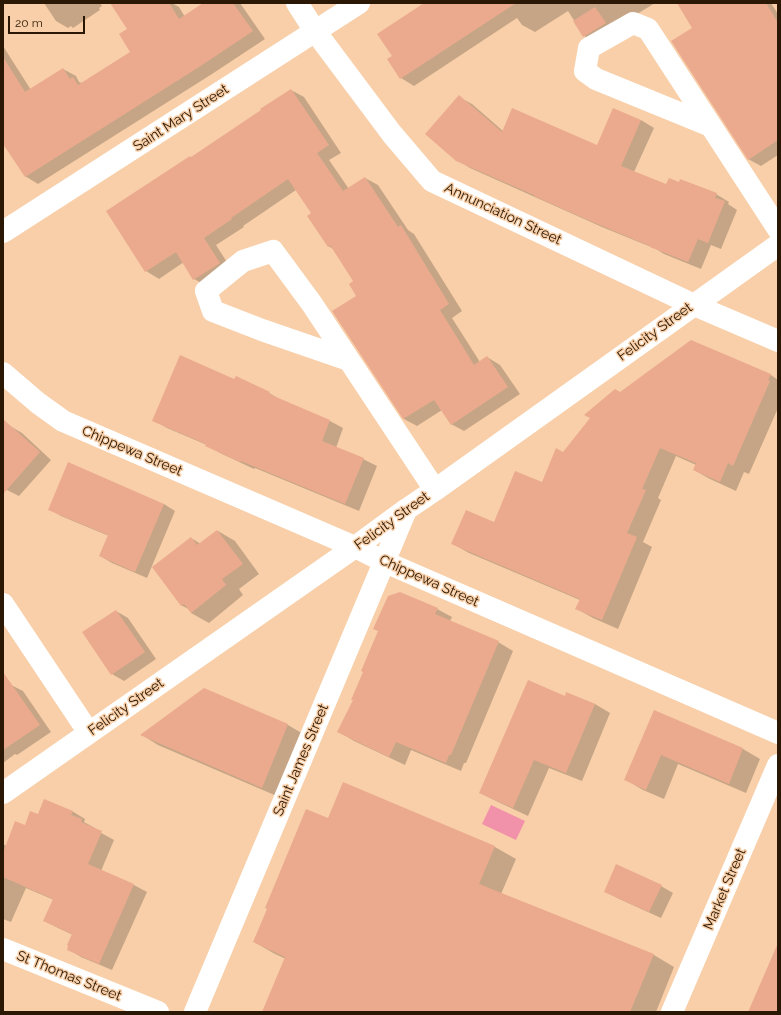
<!DOCTYPE html>
<style>
body{margin:0}
#map{position:relative;width:781px;height:1015px;overflow:hidden;background:#f8cfa8;font-family:Raleway,sans-serif}
canvas{display:block}
.frame{position:absolute;inset:0;border:4px solid #2a1704;pointer-events:none}
.scale{position:absolute;left:8px;top:16px;width:77px;height:18px;box-sizing:border-box;border:2px solid #2a1704;border-top:0;padding-left:5px;font-size:12px;line-height:14px;white-space:nowrap;color:#2a1704;-webkit-text-stroke:3px #f8cfa8;paint-order:stroke}
</style>
<div id="map">
<canvas width="781" height="1015"></canvas>
<div class="frame"></div>
<div class="scale">20 m</div>
</div>
<script>
const g = document.querySelector('canvas').getContext('2d');
g.lineJoin = 'round';
function fillPath(path, color) { g.fillStyle = color; g.fill(path, 'evenodd'); }
const poly = rows => new Path2D(rows.map(r => 'M' + r).join(''));
function strokePath(path, color, width, dash) { g.strokeStyle = color; g.lineWidth = width; g.lineCap = dash ? 'butt' : 'round'; g.setLineDash(dash || []); g.stroke(path); }
function drawText(font, color, halo, rows, align = 'center') {
  g.font = font + ' Raleway,sans-serif'; g.lineWidth = 3; g.setLineDash([]); g.textBaseline = 'middle'; g.strokeStyle = halo; g.fillStyle = color; for (const [text, x, y, turn = 0] of rows) {
    g.save(); g.translate(x, y); g.rotate((+turn || 0) * Math.PI / 180); g.textAlign = isNaN(turn) ? turn : align; if (halo) g.strokeText(text, 0, 0); g.fillText(text, 0, 0); g.restore();
  }
}
fillPath(poly([
 [491,805,525,821,516,840,482,824]
]), '#f292aa');
fillPath(poly([
 [44,3,100,3,102,6,99,8,100,10,73,28,71,26,68,28,56,21],
 [161,3,172,3,179,7,185,17,204,3,240,3,265,39,212,74,38,184,25,176,3,142,3,46,31,90,63,69,76,76,79,82,82,83,131,52],
 [428,3,655,3,616,27,597,43,584,36,568,11,535,32,522,25,517,18,414,86,401,78,393,57],
 [678,3,771,3,778,14,778,155,761,166,748,159,694,28],
 [291,90,304,97,341,153,329,160,349,189,365,178,378,185,408,230,414,234,462,311,452,318,480,362,487,357,500,365,520,394,464,431,451,424,442,410,417,426,404,419,333,312,358,296,355,281,335,250,328,246,312,213,296,190,243,226,244,227,216,245,232,270,207,286,194,279,184,262,159,279,146,271,192,158],
 [459,97,472,104,503,131,597,146,641,120,654,128,634,172,667,185,716,194,729,202,728,204,737,210,721,249,711,245,701,269,664,254,656,249,602,227,470,168,457,160],
 [691,341,771,375,778,380,778,408,749,474,744,472,736,491,710,479,694,470,696,465,676,456,658,498,661,500,643,542,652,547,618,629,593,618,577,609,580,600,469,553,453,544,494,523,542,483,564,453,620,393],
 [235,380,269,393,283,401,330,421,343,428,336,448,363,459,377,466,359,511,255,468,254,469,220,453,207,445,167,428,153,420],
 [10,426,22,433,51,460,19,496,7,490,3,486,3,435],
 [164,504,175,511,147,578,112,563,100,556,109,536,61,516,49,509],
 [218,531,235,541,259,574,239,589,243,595,209,623,191,613,190,610,181,605,191,538,201,544],
 [437,609,452,617,450,621,498,642,513,651,466,763,464,763,461,771,411,750,405,765,354,741,339,732],
 [116,611,128,618,156,659,124,681,112,674],
 [11,685,23,691,51,732,17,755,15,754,3,763,3,690],
 [204,689,288,725,305,735,279,797,158,745,142,735],
 [567,693,595,704,610,713,582,781,549,768,528,816,496,801,480,793,565,698],
 [654,711,743,749,760,759,746,793,678,764,664,799,643,790,626,780],
 [344,784,495,847,516,859,501,894,654,955,674,967,656,1012,263,1012,286,959,275,954,254,942,329,819],
 [72,811,85,819,84,822,95,828,94,829,114,840,101,871,134,885,147,892,112,970,81,957,68,949,73,935,58,928,45,921,54,900,26,888,11,922,3,919,3,844,7,846,25,826,38,815],
 [661,886,673,893,661,918,617,898,605,891]
]), '#0003');
fillPath(poly([
 [110,3,169,3,179,19,203,3,233,3,253,31,199,67,25,177,3,144,3,57,25,92,63,68,70,79,73,77,78,85,130,52,119,34,127,29],
 [424,3,516,3,400,79,387,59,392,56,377,34],
 [677,3,766,3,778,23,778,140,748,160,671,41,692,28],
 [595,7,606,23,583,37,573,21],
 [291,89,329,145,317,153,343,191,365,177,398,227,401,225,449,304,440,310,474,365,487,356,508,387,451,425,434,400,403,419,332,311,356,296,349,284,353,281,330,245,328,247,307,216,311,213,288,179,231,218,232,219,204,238,220,263,193,280,176,252,145,272,106,211,190,156,191,157,261,110,260,109],
 [459,95,502,132,512,108,597,145,613,108,641,120,621,166,666,184,669,178,679,182,680,179,717,193,715,198,725,201,708,243,698,239,688,262,650,247,650,246,588,220,534,196,534,195,456,161,425,134],
 [691,340,771,374,768,380,770,381,733,466,728,463,720,482,693,470,696,463,660,448,642,489,646,490,627,533,637,537,602,620,575,609,580,599,451,544,466,510,494,522,515,471,542,482,556,448,563,452,590,418,584,415,615,389,620,392],
 [180,355,234,379,236,376,270,392,269,394,330,420,322,441,364,458,345,504,241,461,240,462,205,446,206,444,152,421],
 [3,419,40,452,3,494],
 [68,462,164,504,135,572,99,556,108,535,48,510],
 [217,530,243,564,222,579,226,585,191,613,184,604,181,606,152,567,191,537,197,545],
 [400,592,438,608,435,614,499,641,451,755,449,755,446,763,396,742,389,757,337,732,353,700,351,700,363,672,361,671,378,631,373,629,388,596],
 [116,610,145,652,111,675,82,632],
 [3,672,40,725,3,750],
 [528,680,565,696,566,692,595,704,566,773,534,760,513,808,479,793],
 [204,688,288,724,262,788,140,735],
 [654,710,743,748,729,784,661,755,646,790,624,780],
 [343,782,495,846,479,884,654,954,630,1012,262,1012,285,957,253,942,267,909,265,908,306,809,328,818],
 [44,799,73,811,71,815,82,819,81,822,102,831,88,864,134,884,99,964,67,950,68,946,67,945,72,934,43,921,53,899,3,877,3,853,15,821,25,825,30,811,38,814],
 [616,864,662,885,649,912,604,892],
 [778,943,778,1012,748,1012]
]), '#ebaa8e');
strokePath(poly([
 [297,3,315,31,392,134,432,181,694,305,778,341],
 [711,126,596,79,585,71,589,48,633,23,648,29,711,126,778,229],
 [3,232,359,3],
 [349,360,262,330,213,311,206,291,243,261,273,251,312,304,435,490],
 [3,373,38,403,63,421,355,547,385,562,778,733],
 [3,604,89,733],
 [3,793,355,547,407,509,435,490,778,245],
 [3,949,158,1012],
 [195,1012,406,510],
 [672,1012,778,765]
]), '#fff', 22);
drawText('14px', '#2a1704', '#f8cfa8', [
 ["Saint Mary Street",181,118,-33],
 ["Annunciation Street",503,214,25],
 ["Felicity Street",655,332,-36],
 ["Chippewa Street",132,451,23],
 ["Felicity Street",392,521,-36],
 ["Chippewa Street",429,581,24],
 ["Felicity Street",126,707,-35],
 ["Saint James Street",301,760,-67],
 ["Market Street",725,889,-67],
 ["St Thomas Street",69,976,22]
]);
</script>
